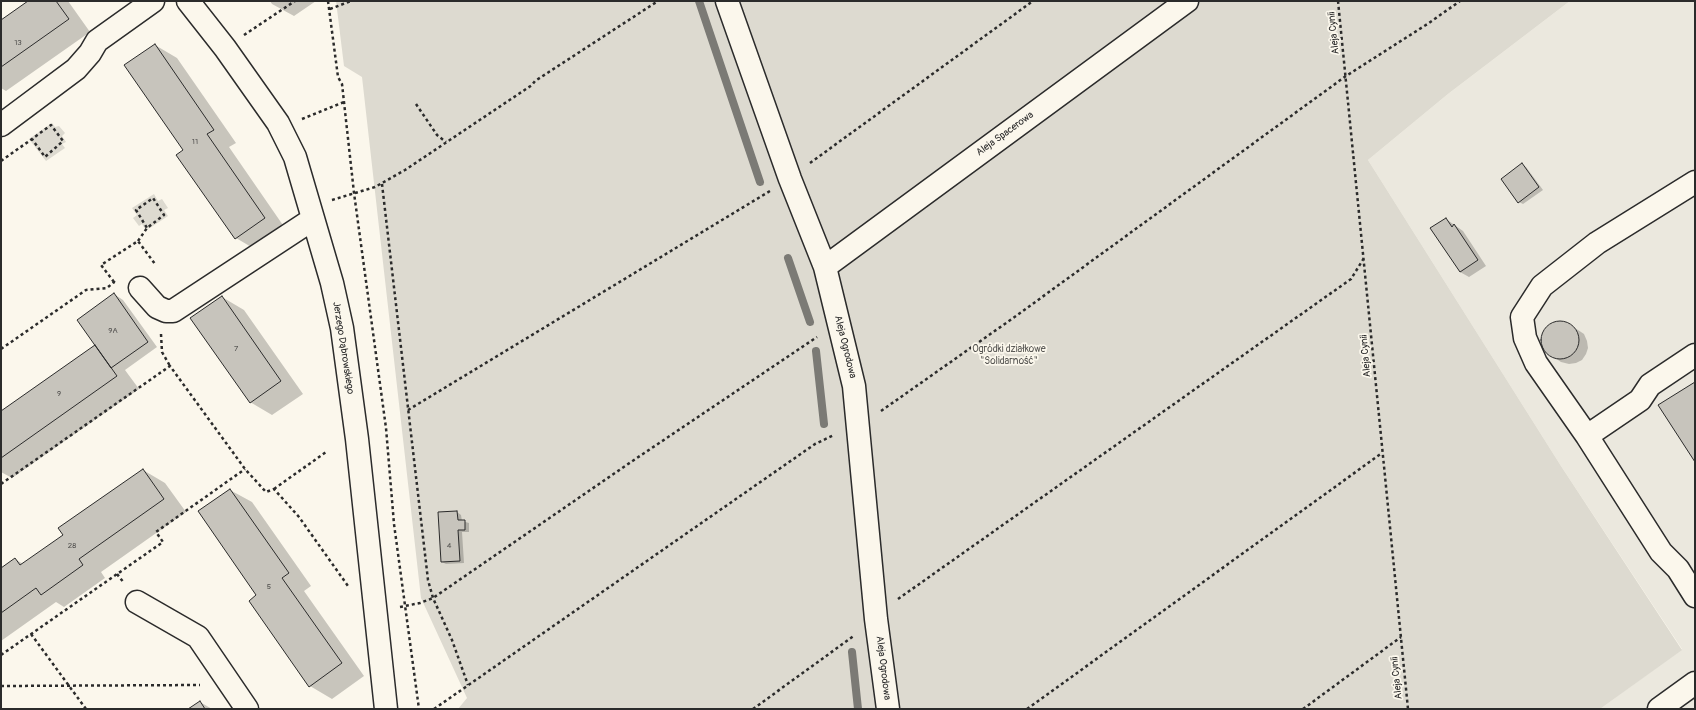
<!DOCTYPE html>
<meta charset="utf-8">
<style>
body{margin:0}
#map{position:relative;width:1696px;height:710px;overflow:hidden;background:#fbf7ec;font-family:Pangolin,sans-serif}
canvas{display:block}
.frame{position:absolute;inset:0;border:2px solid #2b2b2b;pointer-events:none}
</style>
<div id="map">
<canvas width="1696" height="710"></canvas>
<div class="frame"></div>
</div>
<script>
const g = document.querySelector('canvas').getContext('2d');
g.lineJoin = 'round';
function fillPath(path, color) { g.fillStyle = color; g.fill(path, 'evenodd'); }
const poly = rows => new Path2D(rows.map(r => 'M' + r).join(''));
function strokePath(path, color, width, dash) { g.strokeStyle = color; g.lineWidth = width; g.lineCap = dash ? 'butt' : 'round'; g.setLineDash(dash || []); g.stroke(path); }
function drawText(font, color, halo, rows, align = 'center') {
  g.font = font + ' Pangolin,sans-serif'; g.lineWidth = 3.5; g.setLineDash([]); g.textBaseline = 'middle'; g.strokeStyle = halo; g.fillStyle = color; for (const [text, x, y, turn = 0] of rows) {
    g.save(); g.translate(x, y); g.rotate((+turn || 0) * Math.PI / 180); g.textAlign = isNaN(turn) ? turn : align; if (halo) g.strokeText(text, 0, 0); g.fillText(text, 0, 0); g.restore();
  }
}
fillPath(poly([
 [1570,1,1695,1,1695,709,1600,709,1682,649,1561,466,1368,160,1448,94]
]), '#ebe8de');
fillPath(poly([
 [336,1,1570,1,1448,94,1368,160,1561,466,1682,650,1600,709,458,709,467,698,421,598,362,77,344,66],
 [52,123,55,127,59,126,65,133,62,136,66,142,62,144,65,148,46,161,29,139],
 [154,194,158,201,162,199,168,208,164,210,168,216,150,228,145,229,142,224,139,226,133,218,137,215,132,208]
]), '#dddad0');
fillPath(poly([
 [29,1,68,1,90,32,6,91,1,88,1,21],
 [270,1,316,1,294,16,272,4],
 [155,45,177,58,236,143,229,147,287,231,258,251,236,238,185,150],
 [1522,164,1526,167,1543,190,1523,204,1519,202],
 [1446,219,1463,231,1486,266,1469,277,1460,272],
 [114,294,123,300,157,347,125,370,139,389,12,478,1,472,1,412,96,345],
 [222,297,244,310,303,394,272,415,250,402],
 [1562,322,1578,330,1584,334,1587,341,1588,348,1586,354,1582,360,1576,363,1569,364,1561,362,1546,352,1543,346,1542,339,1544,332,1548,327,1554,323],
 [143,470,165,483,186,512,101,572,105,578,64,607,56,602,1,641,1,569,15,559,23,564,64,535],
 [230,490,252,502,311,586,304,591,364,676,332,699,310,686,258,595],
 [457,512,461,515,462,521,469,523,469,532,462,532,464,563,446,564,442,562],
 [200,702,212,709,190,709]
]), '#0003');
strokePath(poly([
 [699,1,760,182],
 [788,258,810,322],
 [816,351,824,424],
 [852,652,858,709]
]), '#7b7a75', 8);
const building = poly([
 [28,1,56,1,69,19,1,67,1,20,28,1],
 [155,44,214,130,207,134,265,218,235,239,176,155,183,150,124,65,155,44],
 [1522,163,1539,187,1518,203,1501,179,1522,163],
 [1446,218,1452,227,1454,224,1478,260,1460,272,1430,228,1446,218],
 [114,293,148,342,111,368,77,320,114,293],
 [222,296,281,381,250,403,190,318,222,296],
 '1541 340a19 19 0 1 1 38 0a19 19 0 1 1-38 0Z',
 [95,345,117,376,1,458,1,411,95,345],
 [1695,382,1695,462,1658,405,1695,382],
 [143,469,164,499,79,559,83,565,41,595,36,588,1,613,1,568,15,558,20,565,63,535,58,528,143,469],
 [230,489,289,573,282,578,342,663,309,687,249,601,256,595,198,511,230,489],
 [457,511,458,520,465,520,465,530,458,530,460,561,441,562,438,512,457,511],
 [200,701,205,709,188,709,200,701]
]);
fillPath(building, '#c7c4bc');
strokePath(building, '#2b2b2b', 1);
const minor = poly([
 [188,1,225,48,278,123,295,157,332,283,342,328,357,439,386,709],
 [727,1,790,179,825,267,854,386,876,619,888,709],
 [1,125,76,69,90,53,97,41,153,1],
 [1695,182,1597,243,1542,286,1522,317,1525,338,1536,363,1587,436,1661,552,1678,569,1695,596],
 [825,267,1187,1],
 [140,288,157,307,166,311,173,311,313,219],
 [1587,436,1640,400,1650,385,1695,355],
 [137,602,198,637,247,709],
 [1659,709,1695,683]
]);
strokePath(minor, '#2b2b2b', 25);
strokePath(poly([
 [328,1,338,77,342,84,354,193,386,428,394,524,419,709],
 [1338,1,1408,709],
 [330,9,351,1],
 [244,35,295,1],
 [416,104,437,135,446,142],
 [302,119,344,102],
 [1,161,32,139,51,125,63,141,45,157,32,139],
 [810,163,1033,1],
 [382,184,428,580,433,598,452,640,468,685],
 [332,200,375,187,405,170,532,85,535,81,658,1],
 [138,241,147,228,164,215,153,198,136,210,147,228],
 [114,282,101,265,138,241,155,264],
 [161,334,162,352,170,366],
 [1,349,86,290,107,288,114,282,118,283],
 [408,410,770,191],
 [881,411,1016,316,1346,76,1429,23,1460,1],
 [1,484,170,366,245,469,266,492,274,489,299,517,348,586],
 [274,489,326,452],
 [117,574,124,583],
 [898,599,1351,279,1364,258],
 [400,607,420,603,433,598,631,462,817,337],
 [31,634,86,709],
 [1,655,163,542,156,532,245,469],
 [1,686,200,685],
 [434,709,815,444,834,435],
 [753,709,855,635],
 [1027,709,1382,453],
 [1303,709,1401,637]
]), '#2b2b2b', 2.5, [3, 3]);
strokePath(minor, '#fbf7ec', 22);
drawText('8px', '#52514f', null, [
 ["13",18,43],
 ["11",195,142],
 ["9A",113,331],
 ["7",236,349],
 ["9",59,394],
 ["28",72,546],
 ["4",449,546],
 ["5",269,587]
]);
drawText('10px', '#2b2b2b', '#fbf7ec', [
 ["Aleja Cynii",1334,33,-96],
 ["Aleja Spacerowa",1005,134,-36],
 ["Aleja Ogrodowa",845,347,76],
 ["Jerzego Dąbrowskiego",343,348,81],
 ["Aleja Cynii",1366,356,-95],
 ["Aleja Ogrodowa",883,668,83],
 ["Aleja Cynii",1397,678,-96]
]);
drawText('10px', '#585754', '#fbf7ec', [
 ["Ogródki działkowe",1009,349],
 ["\"Solidarność\"",1009,361]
]);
</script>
